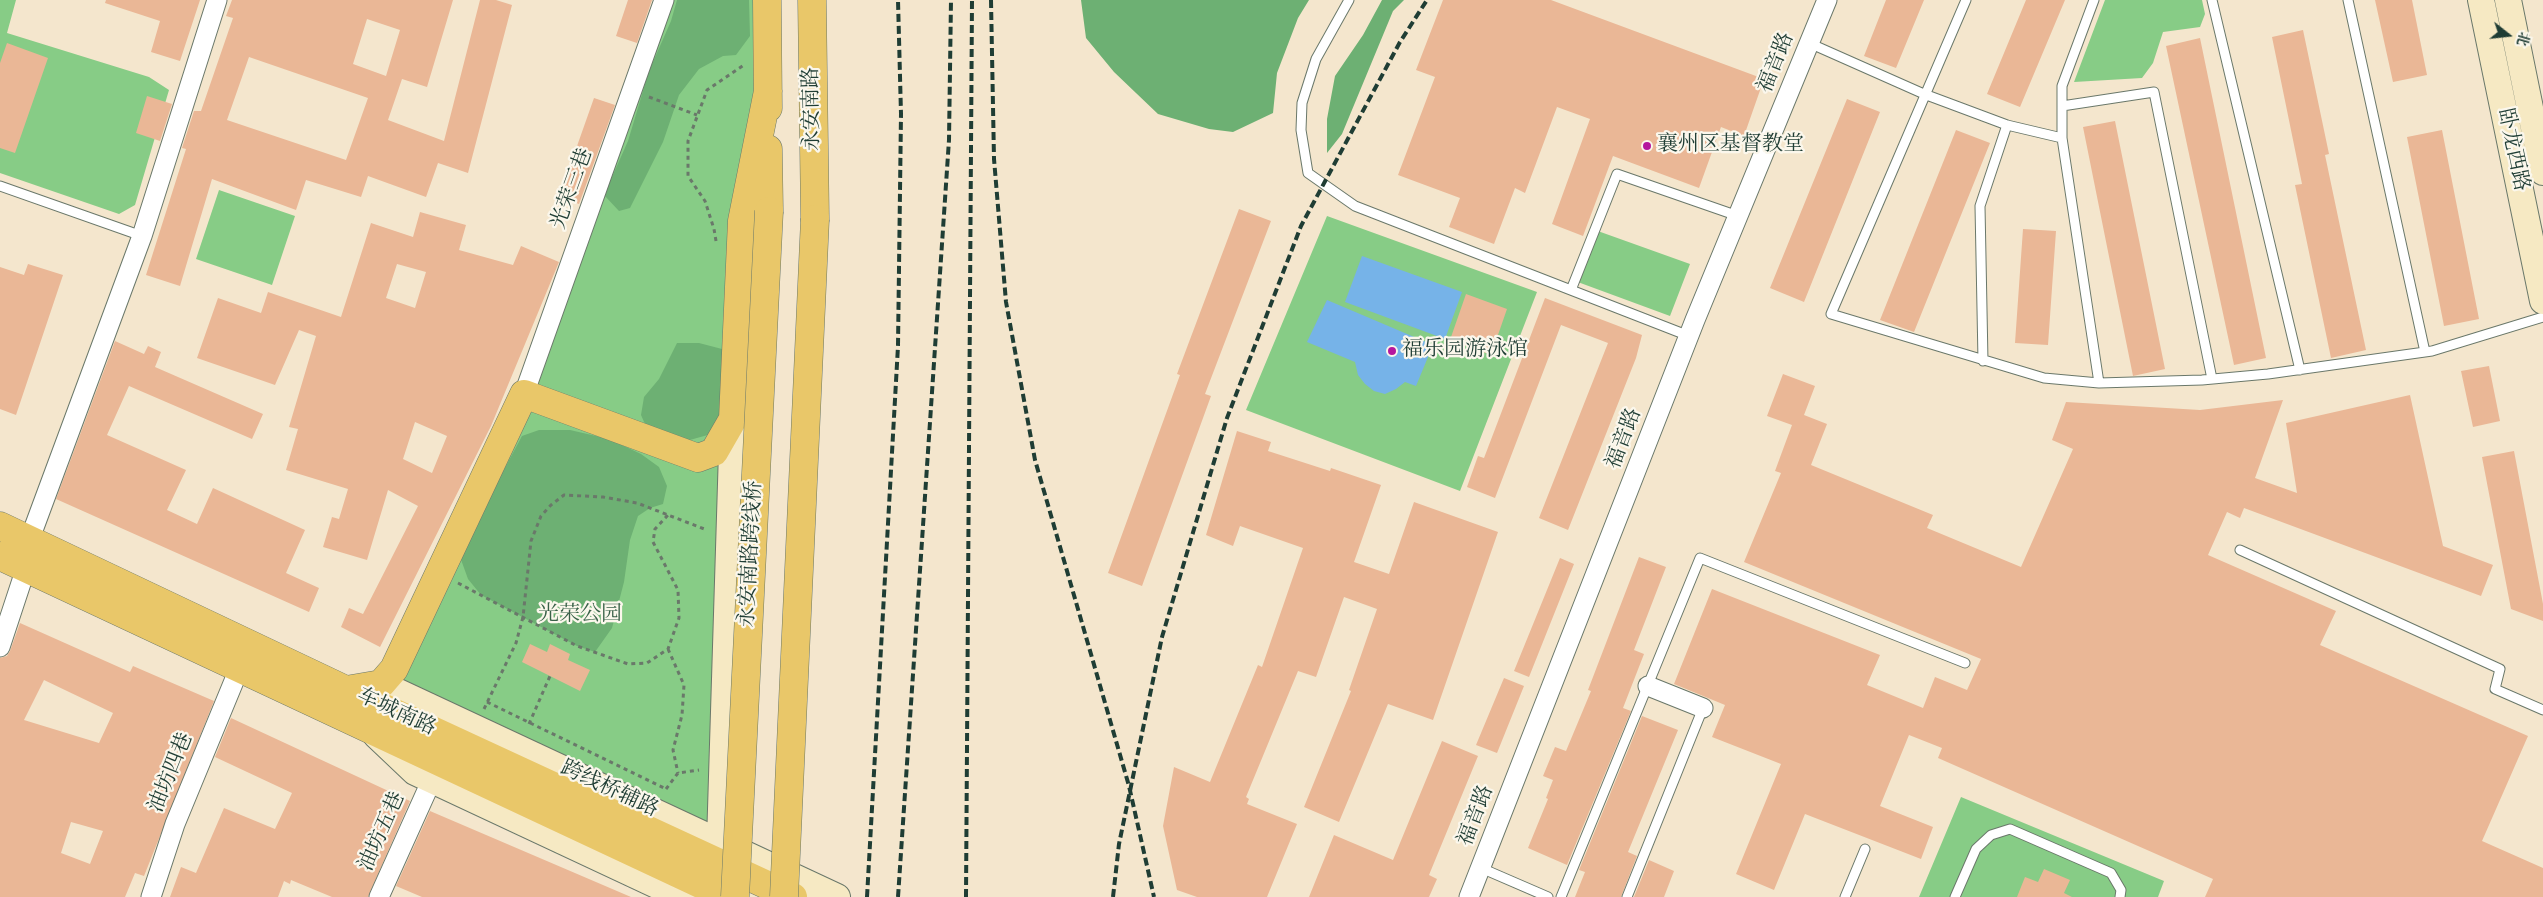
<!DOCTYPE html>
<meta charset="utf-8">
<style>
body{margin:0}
#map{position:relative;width:2543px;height:897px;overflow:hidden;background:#f4e6cd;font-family:"IM FELL DW Pica","Noto Serif SC",serif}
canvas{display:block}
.north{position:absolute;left:2483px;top:10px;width:50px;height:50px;-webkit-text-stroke:4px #fbf7ec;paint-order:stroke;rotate:106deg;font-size:14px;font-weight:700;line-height:20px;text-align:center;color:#1f3d34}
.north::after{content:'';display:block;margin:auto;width:18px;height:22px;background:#1f3d34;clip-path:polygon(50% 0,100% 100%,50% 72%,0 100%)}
</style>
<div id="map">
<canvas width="2543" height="897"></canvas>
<div class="north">北</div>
</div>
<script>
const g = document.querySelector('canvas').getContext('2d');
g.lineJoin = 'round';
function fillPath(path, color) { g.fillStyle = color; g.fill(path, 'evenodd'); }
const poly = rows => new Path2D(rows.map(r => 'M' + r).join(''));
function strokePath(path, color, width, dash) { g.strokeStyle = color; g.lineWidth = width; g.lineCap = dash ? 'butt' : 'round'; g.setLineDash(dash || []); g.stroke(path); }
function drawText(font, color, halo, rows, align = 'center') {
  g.font = font + ' "IM FELL DW Pica","Noto Serif SC",serif'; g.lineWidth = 4.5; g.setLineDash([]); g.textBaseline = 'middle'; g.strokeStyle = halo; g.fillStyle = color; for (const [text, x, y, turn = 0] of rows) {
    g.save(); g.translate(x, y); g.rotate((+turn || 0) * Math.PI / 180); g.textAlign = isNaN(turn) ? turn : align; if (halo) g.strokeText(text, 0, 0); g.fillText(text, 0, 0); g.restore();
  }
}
fillPath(poly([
 [0,0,16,0,7,33,149,77,169,90,135,205,119,214,0,173],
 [664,0,767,0,720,842,381,684,524,394],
 [2105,0,2202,0,2205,14,2200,27,2163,32,2153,63,2142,78,2074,82],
 [219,190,295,216,272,285,196,259],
 [1327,216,1537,292,1460,491,1246,410],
 [1595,230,1690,264,1670,316,1575,281],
 [1961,797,2164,881,2158,897,1919,897]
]), '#87cc86');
fillPath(poly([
 [677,0,749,0,750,36,736,55,723,56,699,69,679,95,663,142,630,208,619,211,604,195,628,141,649,71,671,21],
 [1081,0,1309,0,1298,18,1277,73,1273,113,1233,132,1209,129,1158,114,1114,72,1086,38],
 [1382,0,1404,0,1393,11,1342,134,1327,153,1327,119,1335,76,1363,35],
 [677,343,699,343,722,349,726,394,722,431,679,443,649,433,641,415,644,397,659,379],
 [539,430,570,430,609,439,641,454,659,467,667,486,663,504,650,508,638,516,630,540,624,582,612,628,595,652,577,646,481,595,468,579,459,554,522,436]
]), '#6db073');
fillPath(poly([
 [1362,256,1462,292,1445,339,1345,302],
 [1327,300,1433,345,1416,386,1405,382,1396,389,1385,394,1374,391,1365,384,1358,375,1355,362,1307,342]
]), '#76b3e8');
fillPath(poly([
 [106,0,200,0,180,61,151,52,160,21,105,3],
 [232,0,453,0,427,87,402,79,388,120,444,141,480,0,496,0,512,5,468,173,438,163,426,197,368,176,361,197,306,180,296,210,212,179,180,286,146,275,186,149,182,148,194,111,201,111,233,18,226,16],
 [367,19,400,30,386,76,353,64],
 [249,57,368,98,346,160,227,120],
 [628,0,652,0,637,43,616,36],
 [1443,0,1551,0,1764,79,1744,136,1721,127,1699,188,1613,156,1583,236,1552,224,1590,119,1557,107,1525,193,1515,188,1494,244,1449,227,1460,198,1398,175,1435,77,1416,70],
 [1886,0,1924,0,1896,68,1864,56],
 [2026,0,2065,0,2020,107,1987,94],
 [2375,0,2412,0,2427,75,2393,82],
 [2303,30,2329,154,2325,155,2366,350,2331,358,2295,185,2302,184,2272,37],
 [2200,38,2266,358,2234,365,2166,46],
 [7,43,48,58,15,153,0,148,0,63],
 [147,96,172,104,160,141,136,133],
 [594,98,615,105,579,204,559,197],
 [1847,99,1880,112,1804,302,1770,288],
 [2115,121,2165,369,2133,376,2083,127],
 [1956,130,1990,143,1914,332,1880,320],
 [2442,130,2479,319,2444,326,2407,137],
 [1239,209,1271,221,1205,394,1211,396,1142,586,1108,573,1180,375,1177,374],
 [420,212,466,225,459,250,513,265,521,246,559,262,491,426,380,647,341,627,349,608,363,614,418,506,388,490,367,560,323,547,332,517,339,519,348,489,286,470,298,429,289,427,316,336,299,330,275,385,197,358,218,298,261,313,268,292,341,317,371,223,413,237],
 [397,264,426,272,415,308,386,298],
 [415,422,447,436,432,473,403,459],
 [2023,229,2056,231,2048,345,2015,343],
 [28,264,63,275,16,415,0,409,0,267,24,275],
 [1466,294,1507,309,1491,355,1450,340],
 [1545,298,1642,335,1636,358,1568,530,1539,518,1608,343,1561,325,1495,498,1467,487,1478,456,1484,458],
 [115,341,144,354,148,346,161,352,155,367,263,414,252,439,129,386,107,435,186,470,167,510,197,524,213,488,305,530,286,573,319,588,309,612,56,499],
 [2489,366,2500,421,2473,427,2461,371],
 [1783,374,1815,386,1804,415,1827,424,1811,465,1933,515,1927,528,2021,567,2073,449,2052,440,2066,402,2200,410,2283,400,2255,478,2297,493,2286,423,2410,395,2443,546,2493,565,2481,596,2244,508,2240,518,2227,512,2208,555,2336,611,2320,645,2528,736,2482,841,2543,868,2543,897,2205,897,2213,879,1938,758,1942,748,1909,735,1880,806,1933,827,1921,859,1805,814,1774,890,1736,874,1781,764,1712,737,1725,705,1674,684,1712,589,1880,655,1867,685,1923,708,1935,677,1967,690,1981,659,1744,562,1781,473,1775,471,1792,425,1767,416],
 [1237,431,1271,442,1268,451,1330,471,1331,468,1381,485,1354,562,1389,574,1414,502,1498,532,1433,720,1388,704,1339,822,1304,807,1351,691,1349,690,1377,609,1344,597,1316,677,1298,671,1246,797,1249,799,1247,804,1297,824,1267,897,1197,897,1177,890,1163,826,1174,767,1210,782,1258,665,1262,667,1303,548,1240,526,1233,546,1206,535],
 [2514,451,2543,604,2543,621,2511,609,2482,457],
 [1639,557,1666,567,1634,650,1644,654,1623,708,1631,711,1567,865,1528,848,1548,799,1546,798,1553,780,1543,776,1555,747,1566,751,1591,691,1588,690],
 [1560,558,1574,564,1529,677,1514,671],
 [20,623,130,672,133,666,214,701,144,876,135,873,125,897,0,897,0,658,7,656,10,651],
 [44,680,113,713,99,743,24,720],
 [71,822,103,831,90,864,61,853],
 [530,644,547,652,550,644,570,654,568,660,590,670,580,691,522,662],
 [1504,678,1524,686,1497,753,1476,745],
 [1642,716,1678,730,1628,852,1637,856,1621,897,1575,897,1585,872,1579,870],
 [231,718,410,801,368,897,332,897,291,880,290,884,284,881,278,897,170,897,181,867,196,873,224,808,275,829,292,793,215,757],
 [1442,741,1478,756,1429,875,1437,879,1429,897,1309,897,1334,835,1393,860],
 [430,811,631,897,422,897,396,886],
 [1649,860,1674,871,1664,897,1634,897],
 [2044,869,2070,880,2064,893,2072,897,2017,897,2025,877,2038,882]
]), '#eab796');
const lane = poly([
 [1349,0,1316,59,1302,103,1301,130,1308,173,1355,206,1689,336],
 [1966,0,1831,314,2044,378,2099,383],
 [2212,0,2300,370],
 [2348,0,2425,352],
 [1809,43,1924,94,2007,125,2062,138,2099,383,2202,380,2268,374,2432,351,2543,317],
 [2062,106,2154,92,2212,379],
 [2062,138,2062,86,2094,0],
 [0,186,142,236],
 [1571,290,1617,174,1738,216],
 [1983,361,1980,206,2007,125],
 [2240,550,2500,669,2495,689,2543,710],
 [1481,868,1548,897],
 [1561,897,1700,558,1965,663],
 [1627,897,1703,708],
 [1845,897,1865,849],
 [1955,897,1976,849,1991,835,2010,829,2111,873,2121,890,2120,897]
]);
const street = poly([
 [524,394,664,0],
 [29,541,142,236,217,0],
 [0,647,26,568],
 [1648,686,1703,708],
 [151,897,175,824,239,669],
 [379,897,429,786],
 [1469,897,1695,320,1827,0]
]);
const secondary = poly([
 [2481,0,2543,301],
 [2508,0,2543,172],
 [381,684,837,897],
 [376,735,415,772,682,897],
 [720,842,733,419]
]);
const primary = poly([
 [767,0,768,108],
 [812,0,815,219],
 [768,149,769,211],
 [0,526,384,708,793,897],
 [0,556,728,897],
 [346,690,381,684,394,669,524,394,698,458,714,452,733,419,742,221,768,91]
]);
strokePath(lane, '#6a786a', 11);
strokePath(street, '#6a786a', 21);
strokePath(secondary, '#6a786a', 28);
strokePath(primary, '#6a786a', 29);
strokePath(poly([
 [649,97,697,115],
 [716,241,714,229,705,201,688,176,688,141,707,90,744,65],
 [458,583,577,646,628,664,647,663,668,649,679,618,678,590,653,542,655,529,668,515],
 [668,649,684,685,682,715,673,750,678,773],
 [487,702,666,789],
 [484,709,516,643,523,617,531,541,541,516,551,505,564,495,603,497,637,503,707,530],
 [529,724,550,676],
 [666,789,678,773,699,770]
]), '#6a786a', 3, [4, 4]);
strokePath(lane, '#fff', 9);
strokePath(street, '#fff', 19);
strokePath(secondary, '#f6e9c3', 26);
strokePath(primary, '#e9c769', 28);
strokePath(poly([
 [991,0,994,159,1006,302,1035,460,1129,786,1154,897],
 [867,897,898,346,901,114,898,0],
 [898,897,949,140,951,0],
 [966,897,972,0],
 [1113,897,1119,844,1162,637,1227,418,1301,226,1400,42,1427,0]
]), '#1f3d34', 4, [8, 4]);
const primaryBridge = poly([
 [735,897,769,211],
 [784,897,815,219]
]);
strokePath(primaryBridge, '#6a786a', 29, []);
strokePath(primaryBridge, '#e9c769', 28);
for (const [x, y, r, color] of [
 [1647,146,5,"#b5179e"],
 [1392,351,5,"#b5179e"]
]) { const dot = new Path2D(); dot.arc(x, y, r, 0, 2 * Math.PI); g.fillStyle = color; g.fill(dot); strokePath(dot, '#fbf7ec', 2); }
drawText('21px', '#1f3d34', '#fbf7ec', [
 ["福音路",1777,63,-68],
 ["永安南路",813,109,-91],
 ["卧龙西路",2512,150,78],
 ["光荣三巷",573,189,-70],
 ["福音路",1625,439,-69],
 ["永安南路跨线桥",752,554,-87],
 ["车城南路",396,713,25],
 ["油坊四巷",172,773,-68],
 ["跨线桥辅路",609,790,25],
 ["福音路",1477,816,-69],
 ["油坊五巷",383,832,-66]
]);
drawText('21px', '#1f3d34', '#fbf7ec', [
 ["襄州区基督教堂",1657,146],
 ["福乐园游泳馆",1402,351]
], 'left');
drawText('21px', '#396148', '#fbf7ec', [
 ["光荣公园",580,616]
]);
</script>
